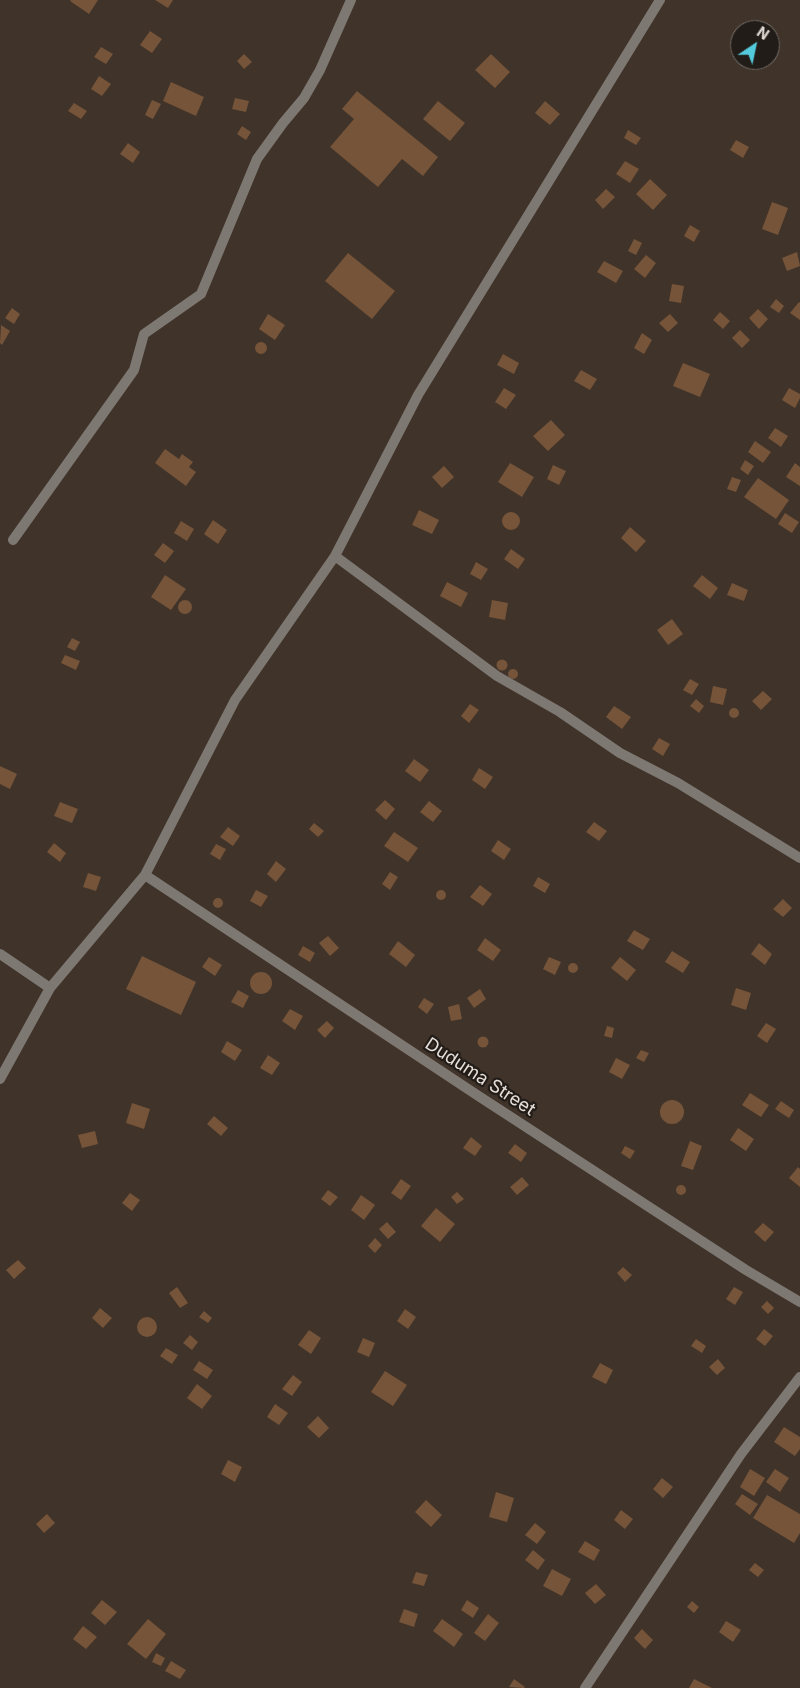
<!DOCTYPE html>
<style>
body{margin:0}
#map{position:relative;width:800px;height:1688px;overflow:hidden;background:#403329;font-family:Inter,sans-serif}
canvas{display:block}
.north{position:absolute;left:730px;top:20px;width:50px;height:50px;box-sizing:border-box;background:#221c18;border:1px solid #706a65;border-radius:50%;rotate:34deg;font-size:14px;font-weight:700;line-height:20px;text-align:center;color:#e6ded8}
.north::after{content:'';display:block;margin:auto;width:18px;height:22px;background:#54cadd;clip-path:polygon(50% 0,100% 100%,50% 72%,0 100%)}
</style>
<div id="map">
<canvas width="800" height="1688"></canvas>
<div class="north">N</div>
</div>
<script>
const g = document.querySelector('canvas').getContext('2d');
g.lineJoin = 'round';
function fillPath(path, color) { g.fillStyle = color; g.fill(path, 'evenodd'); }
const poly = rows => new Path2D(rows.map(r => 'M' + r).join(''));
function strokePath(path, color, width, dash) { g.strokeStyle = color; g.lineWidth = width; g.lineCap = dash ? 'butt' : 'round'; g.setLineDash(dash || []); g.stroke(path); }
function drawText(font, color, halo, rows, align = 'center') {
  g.font = font + ' Inter,sans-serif'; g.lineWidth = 4.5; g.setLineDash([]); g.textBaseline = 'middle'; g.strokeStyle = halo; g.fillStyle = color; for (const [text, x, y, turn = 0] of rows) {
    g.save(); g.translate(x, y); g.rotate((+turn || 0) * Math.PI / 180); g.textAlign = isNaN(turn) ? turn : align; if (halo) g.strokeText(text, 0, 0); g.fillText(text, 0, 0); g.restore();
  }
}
fillPath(poly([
 [71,0,98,0,89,14,70,1],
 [155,0,173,0,168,8],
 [150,31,162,39,152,53,140,45],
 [101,47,113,54,106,64,94,57],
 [244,54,252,62,244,69,237,61],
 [491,54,510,72,495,88,475,70],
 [99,76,111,84,102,96,91,89],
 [171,82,204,97,196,116,163,101],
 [357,91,438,157,423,176,402,159,378,187,330,147,354,119,342,109],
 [235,98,249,101,246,112,232,109],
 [152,100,161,104,153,119,145,115],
 [438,101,465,123,450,141,423,119],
 [545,101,560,114,550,125,535,113],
 [74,103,87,111,81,119,68,111],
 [242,126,251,132,246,140,237,134],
 [628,130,641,138,636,145,624,138],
 [736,140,749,147,743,158,730,150],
 [128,143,140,152,133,163,120,154],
 [625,161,639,169,630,183,616,174],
 [650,179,667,195,653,210,636,194],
 [606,189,615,197,603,209,595,200],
 [772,202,788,208,778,235,762,229],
 [690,225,700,231,694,242,684,236],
 [634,239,642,243,636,255,628,251],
 [797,252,800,266,787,271,782,258],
 [348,253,395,291,372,319,325,281],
 [646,255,656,263,645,278,634,269],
 [604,261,623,271,616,283,597,272],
 [672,284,684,286,681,303,669,301],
 [776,299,784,306,779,313,770,307],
 [799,302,800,303,800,320,790,313],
 [12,308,20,314,14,324,5,318],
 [758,309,768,319,759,329,749,318],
 [720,312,730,321,723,329,713,320],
 [268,314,285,325,275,340,259,329],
 [670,314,678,323,668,332,659,323],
 [1,325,10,331,2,345,0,343],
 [740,330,750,340,742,348,732,338],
 [642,333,652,340,644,354,634,348],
 '255 348a6 6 0 1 1 12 0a6 6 0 1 1-12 0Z',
 [503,354,519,363,514,374,497,365],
 [683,363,710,374,700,397,673,386],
 [581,370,597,379,590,390,574,381],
 [504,388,516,395,506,409,495,402],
 [789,388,800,394,800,398,795,408,782,400],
 [551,420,565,435,548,451,533,436],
 [775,428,788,436,781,447,768,438],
 [755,441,771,452,763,463,748,452],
 [165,449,179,459,182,454,193,462,189,467,196,472,186,486,155,463],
 [745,460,754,466,748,475,740,469],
 [510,463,534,477,522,497,498,482],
 [795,463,800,467,800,486,786,477],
 [553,465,566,471,559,485,547,479],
 [444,466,454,477,442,488,432,477],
 [732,477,741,480,736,492,727,489],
 [758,478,789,500,776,519,744,497],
 [419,510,439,520,432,534,412,525],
 '502 521a9 9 0 1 1 18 0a9 9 0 1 1-18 0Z',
 [785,513,799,522,792,533,778,524],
 [213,520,227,530,218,544,204,534],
 [181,521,194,529,187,541,174,533],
 [630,527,646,541,636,552,621,538],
 [163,543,174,551,165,563,154,555],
 [511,549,525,559,518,569,504,559],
 [476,562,488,569,481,580,470,574],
 [165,575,186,589,171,610,151,597],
 [702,575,718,588,710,599,693,586],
 [447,582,468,593,461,607,440,596],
 [732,583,748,590,744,601,727,595],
 '178 607a7 7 0 1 1 14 0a7 7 0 1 1-14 0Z',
 [492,600,508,603,505,620,489,617],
 [672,619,683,634,668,645,657,630],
 [72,638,80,642,75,651,67,647],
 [65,655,80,661,76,670,61,663],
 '496.5 665a5.5 5.5 0 1 1 11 0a5.5 5.5 0 1 1-11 0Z',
 '508 674a5 5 0 1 1 10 0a5 5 0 1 1-10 0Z',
 [690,679,699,684,692,695,683,690],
 [713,686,727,689,723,705,710,702],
 [763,691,772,699,761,710,752,701],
 [696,699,704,706,699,713,690,706],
 [470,704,479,710,469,723,461,716],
 [614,706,631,717,622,729,606,717],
 '729 713a5 5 0 1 1 10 0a5 5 0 1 1-10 0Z',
 [659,738,670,744,663,756,652,749],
 [414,759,429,770,420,782,405,771],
 [0,766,17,774,10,789,0,784],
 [479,768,493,777,485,789,472,780],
 [385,800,395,809,386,820,375,810],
 [429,801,442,811,433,822,420,812],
 [60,802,78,809,72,823,54,816],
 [594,822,607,831,599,841,586,832],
 [314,823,324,831,318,837,309,829],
 [228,827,240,836,233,846,220,837],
 [394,832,418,848,408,862,384,846],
 [498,840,511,849,504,860,491,851],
 [54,843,66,853,60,862,47,852],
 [216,844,226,849,220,860,210,854],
 [276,861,286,869,276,882,267,874],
 [390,872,398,877,390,890,382,884],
 [88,873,101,877,96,891,83,887],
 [538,877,550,884,545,893,533,886],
 [480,885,492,894,483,906,470,897],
 [256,890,268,896,261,907,250,901],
 '436 895a5 5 0 1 1 10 0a5 5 0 1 1-10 0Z',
 '213 903a5 5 0 1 1 10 0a5 5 0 1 1-10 0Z',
 [783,899,792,908,783,917,773,909],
 [634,930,650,939,643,950,627,941],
 [328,936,339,948,330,956,319,943],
 [485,938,501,950,493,961,477,950],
 [398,941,415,955,406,967,389,954],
 [759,943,772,954,765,965,751,954],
 [303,946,315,953,310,962,298,955],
 [672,951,690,962,683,973,665,962],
 [142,956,196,982,181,1015,126,989],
 [209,957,222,965,215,976,202,967],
 [549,957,561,962,555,975,543,969],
 [620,957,636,970,627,981,611,968],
 '568 968a5 5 0 1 1 10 0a5 5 0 1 1-10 0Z',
 '250 983a11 11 0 1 1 22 0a11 11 0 1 1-22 0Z',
 [736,988,751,993,746,1010,731,1005],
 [480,989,486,999,474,1008,467,998],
 [238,990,249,996,243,1008,231,1002],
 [424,998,434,1004,427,1014,418,1007],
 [459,1004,462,1019,451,1021,448,1007],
 [290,1009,303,1016,295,1030,282,1021],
 [327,1021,334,1028,325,1038,317,1030],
 [766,1023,776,1029,767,1043,757,1036],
 [607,1026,614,1028,612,1038,604,1036],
 '477.5 1042a5.5 5.5 0 1 1 11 0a5.5 5.5 0 1 1-11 0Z',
 [227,1041,242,1050,235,1061,221,1052],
 [641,1050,649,1053,644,1062,636,1058],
 [268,1055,280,1063,272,1075,260,1068],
 [616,1058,630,1065,622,1079,609,1072],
 [750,1093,769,1105,761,1117,742,1105],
 '660 1112a12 12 0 1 1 24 0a12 12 0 1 1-24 0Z',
 [781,1101,794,1110,789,1118,775,1109],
 [132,1103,150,1109,144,1129,126,1123],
 [214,1116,228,1128,221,1136,207,1124],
 [738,1128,754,1139,746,1151,730,1140],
 [95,1131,98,1144,82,1148,78,1135],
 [471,1137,482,1146,475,1156,463,1148],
 [690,1141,702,1146,693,1170,681,1166],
 [515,1144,527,1153,521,1162,508,1153],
 [625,1146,635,1151,630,1159,621,1153],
 [798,1167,800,1169,800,1187,789,1178],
 [522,1177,529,1185,517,1195,510,1187],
 [401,1179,411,1186,401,1200,391,1193],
 '676 1190a5 5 0 1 1 10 0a5 5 0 1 1-10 0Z',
 [328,1190,338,1197,330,1206,321,1199],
 [457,1192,464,1199,457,1204,451,1197],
 [130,1193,140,1200,132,1211,122,1203],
 [361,1195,375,1205,364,1220,351,1210],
 [436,1208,455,1224,440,1242,421,1226],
 [387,1222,396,1232,388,1239,379,1229],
 [763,1223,774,1232,765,1242,754,1232],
 [375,1238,382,1245,375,1253,368,1246],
 [18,1260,26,1268,14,1279,6,1270],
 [623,1267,632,1275,625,1282,617,1273],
 [177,1287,188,1303,180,1308,169,1293],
 [734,1287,743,1292,735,1305,726,1299],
 [767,1301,774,1308,768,1314,761,1307],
 [100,1308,112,1318,103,1328,92,1318],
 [405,1309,416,1317,408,1329,397,1321],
 [204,1311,212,1318,208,1323,199,1317],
 '137 1327a10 10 0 1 1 20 0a10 10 0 1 1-20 0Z',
 [764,1329,773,1336,765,1346,756,1339],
 [309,1330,321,1338,311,1354,298,1345],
 [190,1335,198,1342,192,1350,183,1343],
 [363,1338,375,1343,369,1357,357,1352],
 [696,1339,706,1346,702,1353,691,1346],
 [166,1348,178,1355,172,1364,160,1356],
 [718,1359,725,1368,717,1375,709,1367],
 [199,1361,213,1370,207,1379,193,1370],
 [600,1363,613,1370,606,1384,592,1377],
 [385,1371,407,1385,393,1406,371,1392],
 [293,1375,302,1382,292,1396,282,1389],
 [197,1384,212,1396,202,1409,187,1398],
 [275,1404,288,1413,279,1425,267,1417],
 [318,1416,329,1428,319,1438,307,1427],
 [784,1427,800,1437,800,1449,795,1456,774,1442],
 [228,1460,242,1467,235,1482,221,1474],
 [750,1469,765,1478,754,1496,740,1487],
 [775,1469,789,1478,780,1492,766,1482],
 [662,1478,673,1487,663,1498,653,1489],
 [496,1492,514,1498,507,1522,489,1517],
 [742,1494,758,1504,750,1515,735,1504],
 [767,1495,800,1514,800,1533,794,1543,753,1518],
 [426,1500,442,1515,431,1527,415,1512],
 [621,1510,633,1519,625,1529,614,1520],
 [47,1514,55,1523,44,1533,36,1524],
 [535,1523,546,1532,537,1544,525,1535],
 [585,1541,600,1550,594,1561,578,1552],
 [533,1550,545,1560,538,1570,525,1560],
 [755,1563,764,1570,758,1577,749,1570],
 [552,1569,571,1579,562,1596,543,1586],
 [416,1572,428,1575,424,1586,412,1583],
 [596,1584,606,1595,595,1604,585,1593],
 [102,1600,117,1612,105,1625,91,1613],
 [467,1600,479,1608,473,1618,461,1610],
 [692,1601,699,1607,694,1613,687,1607],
 [404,1609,418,1614,414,1627,399,1622],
 [488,1614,499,1623,485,1641,474,1633],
 [148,1619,166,1634,146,1659,127,1644],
 [442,1619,463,1634,454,1647,433,1631],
 [726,1621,741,1630,733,1642,719,1632],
 [83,1626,97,1637,86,1649,73,1639],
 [642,1629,653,1640,645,1649,634,1638],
 [156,1653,165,1658,161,1666,152,1662],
 [171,1661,186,1670,180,1679,165,1671],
 [514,1679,525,1687,524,1688,509,1687],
 [694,1679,712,1688,689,1688]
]), '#755439');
strokePath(poly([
 [13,540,134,370,144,334,201,294,257,159,283,123,304,98,320,70,351,0],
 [335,556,497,676,560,712,620,753,678,783,800,858],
 [145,875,477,1095,746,1270,800,1302],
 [0,954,50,988],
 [0,1079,50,988,145,875,235,700,335,556,418,395,660,0],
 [585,1688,741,1454,800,1377]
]), '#7e7873', 10);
drawText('18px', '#e6ded8', '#221c18', [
 ["Duduma Street",480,1077,33]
]);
</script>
